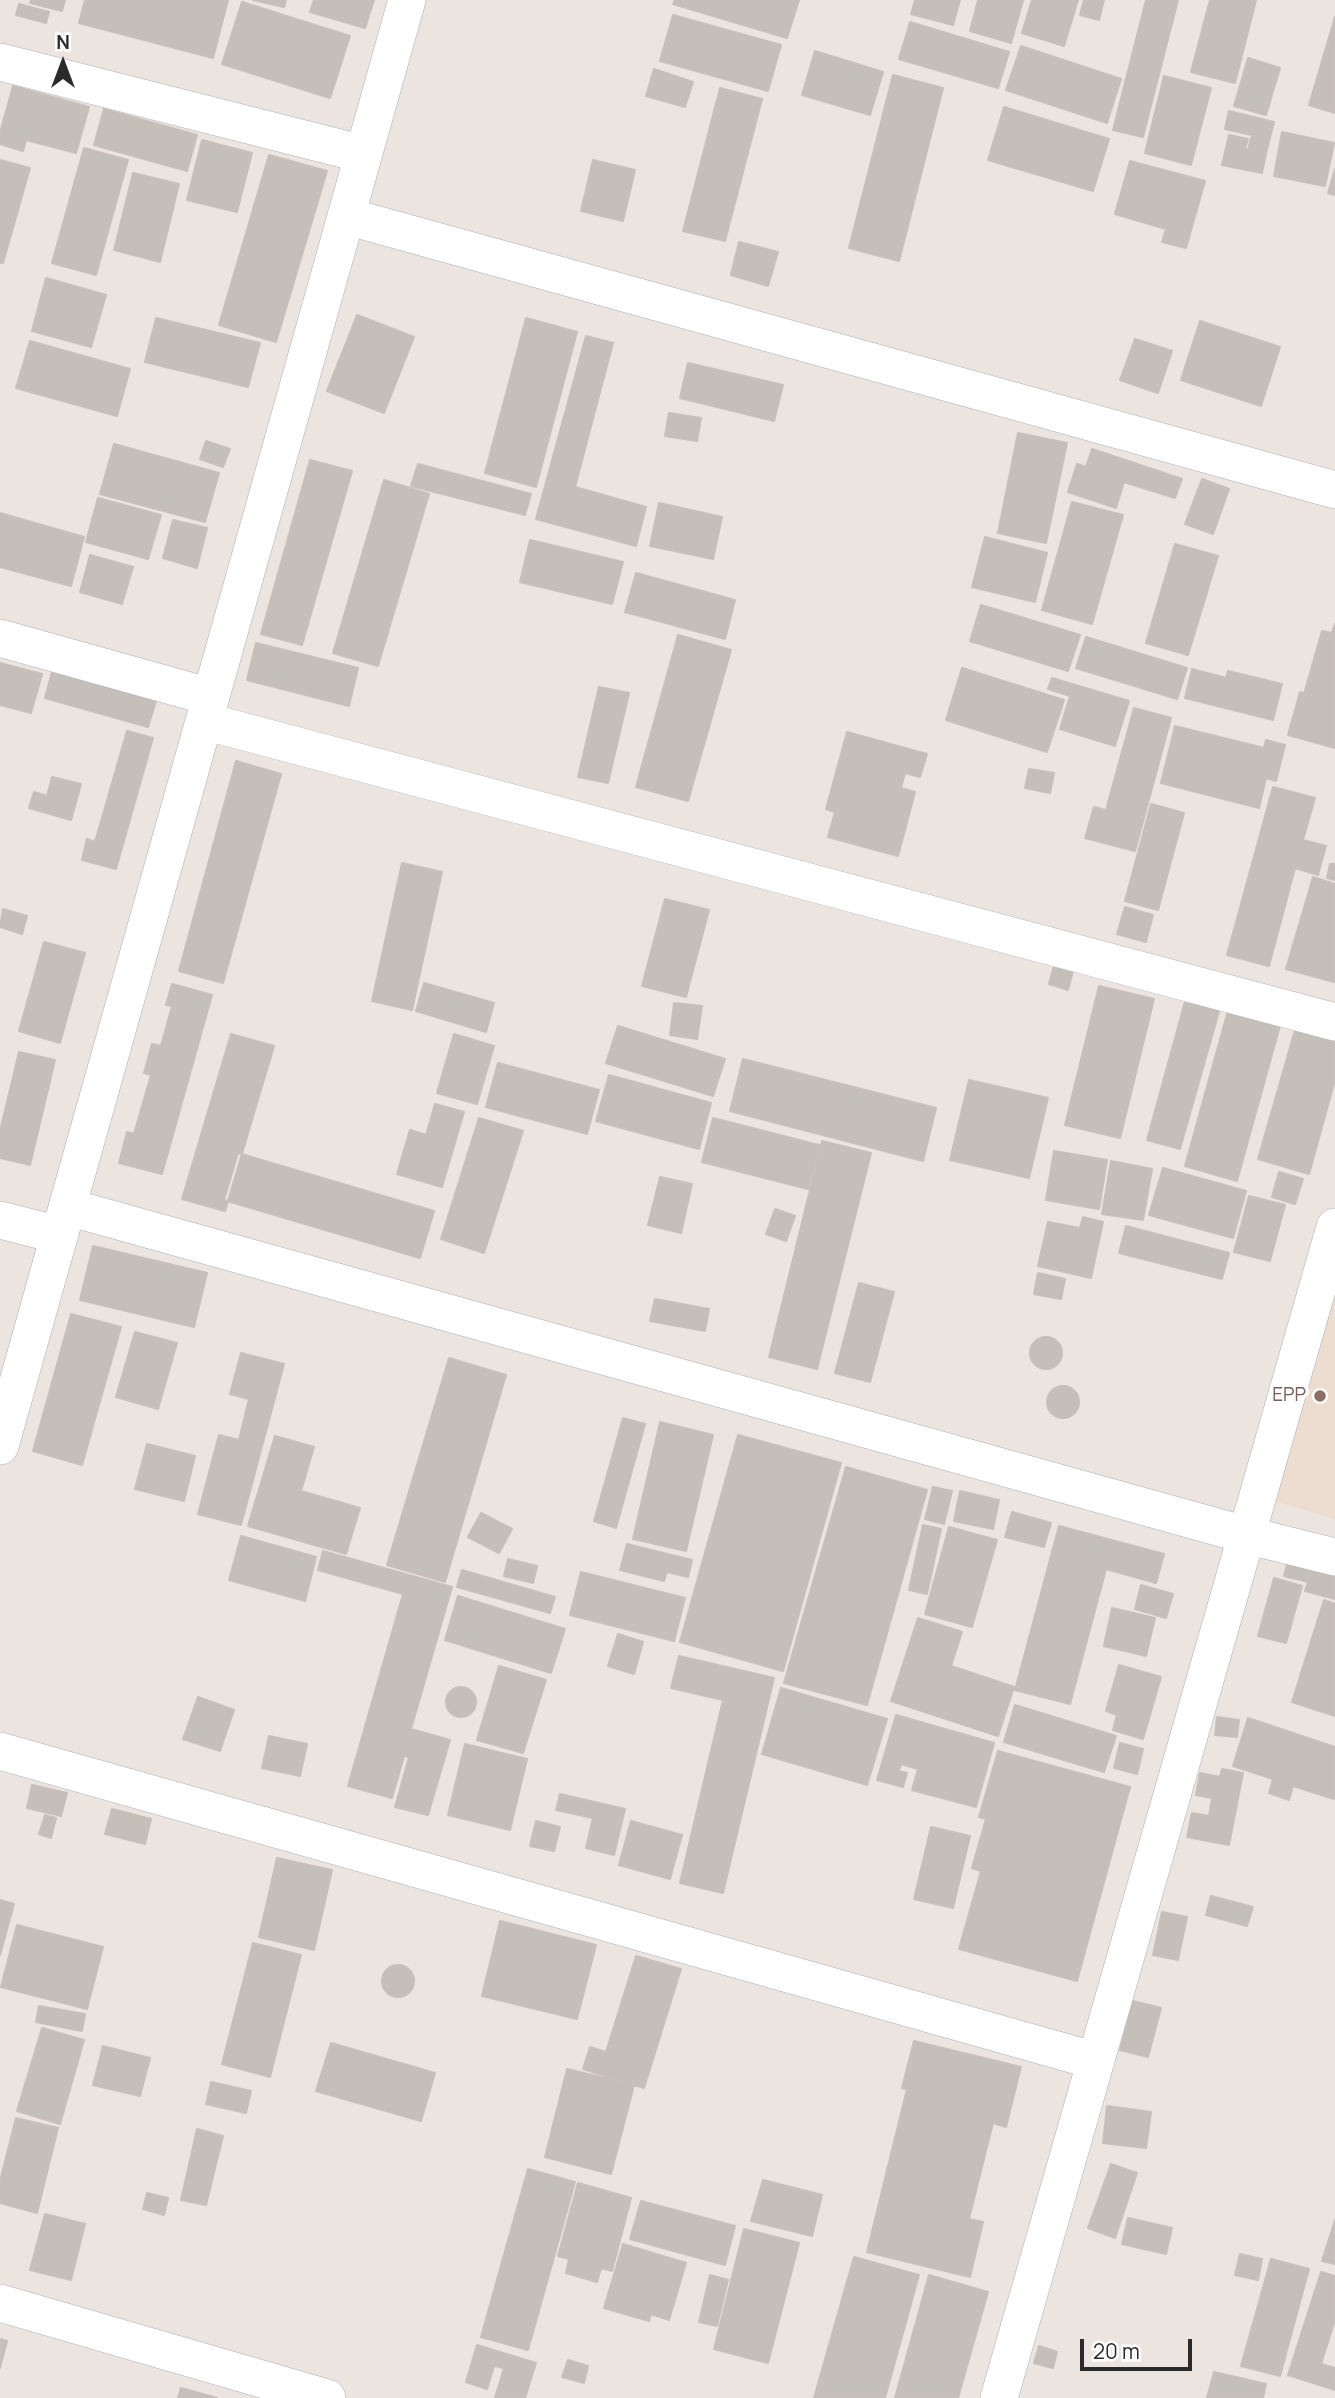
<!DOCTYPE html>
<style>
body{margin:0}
#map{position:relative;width:1335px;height:2398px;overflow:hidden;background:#ece4df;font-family:Manrope,sans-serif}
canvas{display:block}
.north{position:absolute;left:28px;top:28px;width:70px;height:70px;-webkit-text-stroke:5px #fff;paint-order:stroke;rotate:0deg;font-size:19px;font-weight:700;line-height:28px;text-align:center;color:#2b2b2b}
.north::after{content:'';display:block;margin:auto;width:24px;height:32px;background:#2b2b2b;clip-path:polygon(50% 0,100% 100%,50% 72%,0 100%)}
.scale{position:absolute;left:1080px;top:2339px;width:112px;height:32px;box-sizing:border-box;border:4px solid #2b2b2b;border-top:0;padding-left:9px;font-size:21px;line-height:24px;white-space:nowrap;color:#2b2b2b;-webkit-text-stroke:5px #fff;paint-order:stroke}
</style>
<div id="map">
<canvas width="1335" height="2398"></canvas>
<div class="north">N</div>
<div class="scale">20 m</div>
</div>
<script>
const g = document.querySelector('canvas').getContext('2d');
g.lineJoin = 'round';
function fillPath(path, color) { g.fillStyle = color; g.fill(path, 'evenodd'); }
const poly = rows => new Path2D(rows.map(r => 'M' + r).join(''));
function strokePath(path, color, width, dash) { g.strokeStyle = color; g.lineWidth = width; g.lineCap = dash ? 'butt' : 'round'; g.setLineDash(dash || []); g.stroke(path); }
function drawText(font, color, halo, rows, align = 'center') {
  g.font = font + ' Manrope,sans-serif'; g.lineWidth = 7; g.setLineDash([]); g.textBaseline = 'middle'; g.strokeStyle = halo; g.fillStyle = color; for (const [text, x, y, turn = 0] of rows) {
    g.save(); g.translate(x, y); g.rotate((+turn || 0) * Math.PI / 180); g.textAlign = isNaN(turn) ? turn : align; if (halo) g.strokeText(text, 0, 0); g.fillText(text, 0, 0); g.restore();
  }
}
fillPath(poly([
 [1335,1292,1335,1519,1274,1501]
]), '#ecddd0');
const building = poly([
 [31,0,65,0,62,11,30,3,31,0],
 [85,0,228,0,213,58,79,23,85,0],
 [253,0,286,0,284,7,253,0],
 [314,0,374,0,365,28,310,12,314,0],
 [675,0,799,0,787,38,673,4,675,0],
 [915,0,960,0,953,25,911,14,915,0],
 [978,0,1023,0,1011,43,970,31,978,0],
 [1032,0,1078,0,1064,46,1022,33,1032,0],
 [1084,0,1104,0,1099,20,1080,15,1084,0],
 [1146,0,1178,0,1143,137,1113,130,1146,0],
 [1210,0,1256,0,1235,83,1191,72,1210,0],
 [242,2,350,36,330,98,222,64,242,2],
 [19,4,49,12,46,23,16,15,19,4],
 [673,15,781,45,768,91,660,61,673,15],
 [1335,17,1335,113,1309,105,1335,17],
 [910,22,1009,52,998,88,899,59,910,22],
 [1021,46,1121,79,1107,123,1006,90,1021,46],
 [815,51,883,72,870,115,802,95,815,51],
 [1248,58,1280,68,1266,115,1234,106,1248,58],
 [654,69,693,82,685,107,646,96,654,69],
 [893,75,943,88,899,261,849,248,893,75],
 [1164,76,1211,88,1191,165,1145,153,1164,76],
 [13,86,89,107,76,153,26,140,23,151,0,144,0,133,13,86],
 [720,88,762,99,725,241,683,231,720,88],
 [1004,107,1109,139,1093,191,988,160,1004,107],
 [104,109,197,135,187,171,94,145,104,109],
 [1229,111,1274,122,1266,153,1248,149,1252,135,1225,129,1229,111],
 [1282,132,1334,143,1325,186,1274,176,1282,132],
 [1229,135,1248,139,1245,149,1266,154,1262,173,1222,165,1229,135],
 [202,140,252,153,237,212,187,200,202,140],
 [84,148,128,160,96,275,52,263,84,148],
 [269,155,327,171,276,342,219,325,269,155],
 [0,160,30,168,3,263,0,263,0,160],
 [593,160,635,170,623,221,581,211,593,160],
 [1130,161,1205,181,1186,248,1162,242,1166,229,1115,214,1130,161],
 [1335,169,1335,195,1328,193,1335,169],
 [133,173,179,184,160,262,114,250,133,173],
 [739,242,778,252,768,286,731,275,739,242],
 [46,278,106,295,91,347,32,331,46,278],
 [357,315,414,337,384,413,327,391,357,315],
 [156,318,260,343,248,387,145,362,156,318],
 [526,318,577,332,536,487,485,473,526,318],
 [1200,321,1280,347,1261,406,1181,380,1200,321],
 [586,336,613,343,575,487,646,507,636,546,536,519,586,336],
 [1135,339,1172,351,1158,393,1120,380,1135,339],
 [30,341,130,369,117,416,16,388,30,341],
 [688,363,783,385,774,421,680,398,688,363],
 [669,413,701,418,697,441,665,436,669,413],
 [1018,433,1067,443,1046,543,998,533,1018,433],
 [206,441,230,449,223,467,200,459,206,441],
 [114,444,219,473,205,522,100,494,114,444],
 [1092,449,1182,479,1175,498,1124,482,1116,508,1068,492,1077,464,1086,467,1092,449],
 [310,460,352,471,302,645,261,634,310,460],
 [418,464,531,494,525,515,411,486,418,464],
 [1202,479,1229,489,1213,534,1185,524,1202,479],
 [384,480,429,494,378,666,333,653,384,480],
 [98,498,161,515,148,559,86,542,98,498],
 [1072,502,1123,515,1092,624,1042,610,1072,502],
 [659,503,722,517,713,559,650,546,659,503],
 [0,513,84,537,71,586,0,567,0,513],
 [173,520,207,528,197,568,163,558,173,520],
 [985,537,1047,553,1035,602,972,587,985,537],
 [530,540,623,562,612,604,520,582,530,540],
 [1175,544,1218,556,1188,655,1146,643,1175,544],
 [90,555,133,567,122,604,80,592,90,555],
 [636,573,735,600,725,639,625,612,636,573],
 [981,605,1080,635,1068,671,970,641,981,605],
 [1335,624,1335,748,1288,735,1300,692,1304,694,1322,631,1332,633,1335,624],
 [678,635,731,650,688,801,636,787,678,635],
 [1086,637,1187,668,1177,699,1076,668,1086,637],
 [256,643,358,668,349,706,247,680,256,643],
 [0,663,42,674,31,713,0,705,0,663],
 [962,668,1064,700,1047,752,946,720,962,668],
 [1192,669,1226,678,1228,671,1282,684,1273,720,1185,698,1192,669],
 [52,672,156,701,148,727,45,698,52,672],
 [1052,678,1129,701,1115,746,1060,729,1070,696,1048,689,1052,678],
 [599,687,629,693,608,783,578,777,599,687],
 [1134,708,1171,718,1135,851,1085,838,1094,807,1106,810,1134,708],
 [1175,726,1264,748,1266,740,1285,745,1276,781,1266,778,1259,808,1161,783,1175,726],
 [127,731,153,738,116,869,82,860,87,839,95,842,127,731],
 [847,732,927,754,920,777,905,773,901,788,915,792,898,856,828,837,835,812,826,809,847,732],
 [236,761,281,774,223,983,179,971,236,761],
 [1029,769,1054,773,1050,793,1025,788,1029,769],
 [52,777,81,784,71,820,29,808,34,792,47,796,52,777],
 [1273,787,1315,798,1303,840,1326,846,1318,875,1295,868,1269,966,1227,955,1273,787],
 [1151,804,1184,813,1158,910,1125,901,1151,804],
 [402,863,442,872,412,1010,372,1001,402,863],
 [1330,864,1335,864,1335,880,1327,878,1330,864],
 [1313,877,1335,884,1334,982,1286,969,1313,877],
 [665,899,709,910,686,997,642,986,665,899],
 [1125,907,1153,915,1146,942,1117,934,1125,907],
 [3,909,27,916,22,934,0,927,3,909],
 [44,942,85,953,60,1043,19,1031,44,942],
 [1055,962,1074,967,1068,990,1049,984,1055,962],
 [424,983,494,1003,486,1032,416,1011,424,983],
 [172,984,212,995,162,1174,119,1163,127,1132,134,1134,151,1075,144,1073,152,1044,161,1046,172,1006,166,1005,172,984],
 [1099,986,1154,999,1120,1138,1065,1125,1099,986],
 [1186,998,1220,1008,1180,1149,1147,1140,1186,998],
 [674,1003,702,1006,697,1039,670,1035,674,1003],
 [1229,1007,1281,1022,1237,1181,1185,1166,1229,1007],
 [618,1026,725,1059,713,1096,606,1063,618,1026],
 [1295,1030,1335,1041,1335,1080,1309,1174,1258,1159,1295,1030],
 [231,1034,274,1046,225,1211,182,1199,231,1034],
 [454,1034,494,1046,477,1104,437,1093,454,1034],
 [19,1052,55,1060,30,1165,0,1158,0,1131,19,1052],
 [743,1059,936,1108,923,1161,730,1111,743,1059],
 [498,1063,599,1090,587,1134,486,1107,498,1063],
 [609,1075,711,1103,699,1149,596,1121,609,1075],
 [969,1080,1048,1098,1029,1178,950,1160,969,1080],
 [435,1104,464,1112,442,1187,397,1174,410,1130,426,1135,435,1104],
 [479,1118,523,1131,484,1253,441,1239,479,1118],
 [713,1118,819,1145,808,1189,702,1162,713,1118],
 [822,1141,871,1153,817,1369,769,1357,822,1141],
 [1054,1151,1107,1160,1099,1209,1046,1200,1054,1151],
 [238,1153,434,1211,420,1258,224,1200,238,1153],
 [1111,1161,1152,1169,1143,1220,1102,1214,1111,1161],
 [1163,1168,1246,1191,1233,1238,1149,1215,1163,1168],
 [1279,1172,1303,1179,1295,1204,1272,1197,1279,1172],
 [660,1177,692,1184,681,1233,648,1225,660,1177],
 [1249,1196,1285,1205,1270,1261,1234,1252,1249,1196],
 [775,1209,795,1216,786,1241,766,1234,775,1209],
 [1083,1217,1103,1222,1091,1278,1038,1266,1048,1222,1080,1228,1083,1217],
 [1126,1226,1229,1253,1222,1279,1119,1253,1126,1226],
 [93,1246,207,1273,194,1327,80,1300,93,1246],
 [1038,1273,1065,1279,1061,1299,1034,1294,1038,1273],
 [859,1283,894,1292,870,1382,835,1373,859,1283],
 [655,1299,709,1309,705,1331,650,1321,655,1299],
 [71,1314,121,1327,82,1465,33,1451,71,1314],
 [135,1332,177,1343,158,1409,116,1397,135,1332],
 '1030 1353a16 16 0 1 1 32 0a16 16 0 1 1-32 0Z',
 [241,1353,284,1364,241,1525,198,1514,219,1435,239,1440,249,1399,230,1394,241,1353],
 [449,1358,506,1375,445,1582,387,1565,449,1358],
 '1047 1402a16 16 0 1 1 32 0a16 16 0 1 1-32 0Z',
 [623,1418,645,1424,616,1528,594,1521,623,1418],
 [660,1422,713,1435,686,1551,633,1539,660,1422],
 [738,1435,841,1463,783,1671,680,1642,738,1435],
 [275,1436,314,1447,301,1491,360,1508,346,1554,248,1526,275,1436],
 [147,1444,195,1456,184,1501,135,1489,147,1444],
 [846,1467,927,1490,867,1705,784,1683,846,1467],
 [933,1487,952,1491,944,1524,925,1519,933,1487],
 [960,1491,999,1500,993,1529,954,1521,960,1491],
 [1012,1512,1051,1523,1044,1547,1005,1537,1012,1512],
 [481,1513,512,1529,499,1553,468,1537,481,1513],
 [923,1525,941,1529,927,1594,909,1590,923,1525],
 [1059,1526,1164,1554,1156,1583,1106,1569,1070,1704,1015,1690,1059,1526],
 [949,1527,997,1540,972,1627,925,1614,949,1527],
 [241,1536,316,1557,305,1601,229,1580,241,1536],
 [627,1544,692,1560,688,1577,667,1572,664,1581,620,1570,627,1544],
 [323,1551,452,1587,411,1729,450,1740,428,1815,395,1807,409,1757,404,1756,392,1798,348,1786,403,1594,318,1570,323,1551],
 [1290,1553,1335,1565,1335,1599,1305,1591,1308,1582,1284,1576,1290,1553],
 [508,1559,537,1566,533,1583,504,1576,508,1559],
 [462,1570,555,1597,550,1613,457,1587,462,1570],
 [581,1572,685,1598,674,1641,570,1615,581,1572],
 [1274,1578,1302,1586,1286,1643,1258,1636,1274,1578],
 [1141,1585,1173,1594,1166,1618,1135,1609,1141,1585],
 [458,1596,565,1629,551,1673,445,1640,458,1596],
 [1324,1600,1335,1604,1335,1716,1292,1702,1324,1600],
 [1112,1608,1155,1618,1146,1656,1104,1646,1112,1608],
 [918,1618,962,1632,951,1666,1014,1687,998,1736,891,1701,918,1618],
 [618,1634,643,1642,634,1674,608,1666,618,1634],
 [679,1656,774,1678,723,1893,680,1883,723,1700,671,1688,679,1656],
 [1119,1665,1161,1677,1143,1739,1113,1730,1117,1715,1106,1711,1119,1665],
 [499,1666,546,1680,523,1753,477,1740,499,1666],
 '446 1702a15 15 0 1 1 30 0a15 15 0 1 1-30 0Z',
 [781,1688,887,1719,867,1785,762,1754,781,1688],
 [198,1697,234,1710,220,1751,183,1739,198,1697],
 [1015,1705,1116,1736,1104,1772,1004,1742,1015,1705],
 [896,1715,994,1743,976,1807,912,1790,918,1769,901,1764,899,1771,907,1773,903,1787,877,1780,896,1715],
 [1217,1717,1239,1720,1237,1737,1215,1735,1217,1717],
 [1248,1718,1335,1747,1334,1799,1293,1786,1289,1800,1269,1793,1273,1779,1233,1766,1248,1718],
 [269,1736,307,1744,300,1776,262,1768,269,1736],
 [1120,1743,1143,1749,1137,1774,1114,1768,1120,1743],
 [465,1744,527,1759,510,1830,448,1815,465,1744],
 [998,1751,1130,1787,1077,1981,959,1949,981,1871,972,1868,986,1819,979,1817,998,1751],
 [1222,1769,1243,1773,1229,1845,1187,1837,1192,1813,1209,1816,1212,1798,1196,1795,1200,1773,1220,1777,1222,1769],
 [32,1785,67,1793,61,1816,27,1808,32,1785],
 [560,1794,625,1809,614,1855,586,1848,593,1818,556,1810,560,1794],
 [112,1809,151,1819,145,1844,105,1834,112,1809],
 [45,1815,56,1818,51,1838,39,1834,45,1815],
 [536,1821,560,1827,554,1851,530,1846,536,1821],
 [631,1821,682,1835,670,1879,619,1865,631,1821],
 [931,1827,970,1836,953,1908,914,1899,931,1827],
 [277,1858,332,1870,314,1950,259,1937,277,1858],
 [1211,1896,1253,1907,1247,1926,1206,1915,1211,1896],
 [0,1900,14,1904,0,1955,0,1900],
 [1162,1912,1187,1917,1178,1960,1153,1955,1162,1912],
 [500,1921,596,1945,577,2019,482,1996,500,1921],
 [17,1925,103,1947,87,2009,1,1987,17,1925],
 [253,1943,301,1955,270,2077,222,2064,253,1943],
 [636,1956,681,1969,644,2088,583,2069,590,2047,606,2052,636,1956],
 '382 1981a16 16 0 1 1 32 0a16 16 0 1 1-32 0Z',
 [1133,2001,1161,2008,1148,2057,1120,2050,1133,2001],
 [39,2006,85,2014,82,2031,36,2022,39,2006],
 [42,2028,84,2040,60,2124,17,2111,42,2028],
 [914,2041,1021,2067,1006,2127,993,2123,969,2219,983,2222,970,2277,867,2252,907,2089,902,2088,914,2041],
 [331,2043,435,2073,421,2121,316,2091,331,2043],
 [103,2046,150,2058,140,2096,93,2085,103,2046],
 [567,2069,634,2085,611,2174,545,2157,567,2069],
 [211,2082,251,2091,246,2113,206,2104,211,2082],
 [1107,2106,1151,2112,1146,2148,1103,2143,1107,2106],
 [16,2118,58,2128,37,2213,0,2203,0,2181,16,2118],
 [197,2129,223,2136,206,2205,181,2200,197,2129],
 [1111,2164,1137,2173,1115,2238,1088,2228,1111,2164],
 [528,2169,575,2182,528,2350,481,2337,528,2169],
 [763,2180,822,2195,812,2236,751,2221,763,2180],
 [578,2183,631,2198,612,2271,601,2268,597,2282,566,2273,569,2259,558,2256,578,2183],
 [147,2193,168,2198,164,2215,143,2209,147,2193],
 [641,2201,735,2226,725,2265,630,2239,641,2201],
 [45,2214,85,2224,71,2280,30,2270,45,2214],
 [1128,2218,1172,2228,1166,2254,1122,2244,1128,2218],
 [1335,2220,1335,2264,1322,2261,1335,2220],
 [744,2229,799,2243,768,2363,714,2349,744,2229],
 [623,2244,686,2263,669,2320,651,2314,649,2321,604,2308,623,2244],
 [1240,2254,1262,2259,1258,2280,1235,2275,1240,2254],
 [854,2257,919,2275,885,2398,814,2398,854,2257],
 [1271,2259,1309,2269,1280,2376,1241,2366,1271,2259],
 [1321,2272,1335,2276,1335,2320,1321,2364,1335,2368,1335,2390,1288,2375,1321,2272],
 [710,2275,728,2280,717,2326,699,2322,710,2275],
 [929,2275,988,2292,958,2398,895,2398,929,2275],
 [0,2339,7,2341,0,2368,0,2339],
 [477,2345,536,2363,525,2398,495,2398,504,2368,494,2366,487,2389,466,2382,477,2345],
 [1039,2346,1057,2352,1053,2368,1034,2363,1039,2346],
 [568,2360,588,2366,584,2383,562,2377,568,2360],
 [1214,2372,1266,2384,1263,2398,1207,2398,1214,2372],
 [181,2388,217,2398,178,2398,181,2388]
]);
fillPath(building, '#c5bfba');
strokePath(building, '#c7bfb8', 2);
const minor = poly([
 [0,62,363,154],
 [346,216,1335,490],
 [0,638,211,697],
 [204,721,1335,1022],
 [68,1207,1246,1535,1335,1557],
 [0,1220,59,1235],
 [0,1446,407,0],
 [0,1751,1096,2061],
 [0,2303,327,2398],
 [999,2398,1335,1227]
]);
strokePath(minor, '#abb0b7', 38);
strokePath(minor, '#fff', 37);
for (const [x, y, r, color] of [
 [1320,1396,7,"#8d6e63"]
]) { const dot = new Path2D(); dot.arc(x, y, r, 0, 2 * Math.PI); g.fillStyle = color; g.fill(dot); strokePath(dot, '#fff', 2.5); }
drawText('19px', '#785e54', '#fff', [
 ["EPP",1306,1396]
], 'right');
</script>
